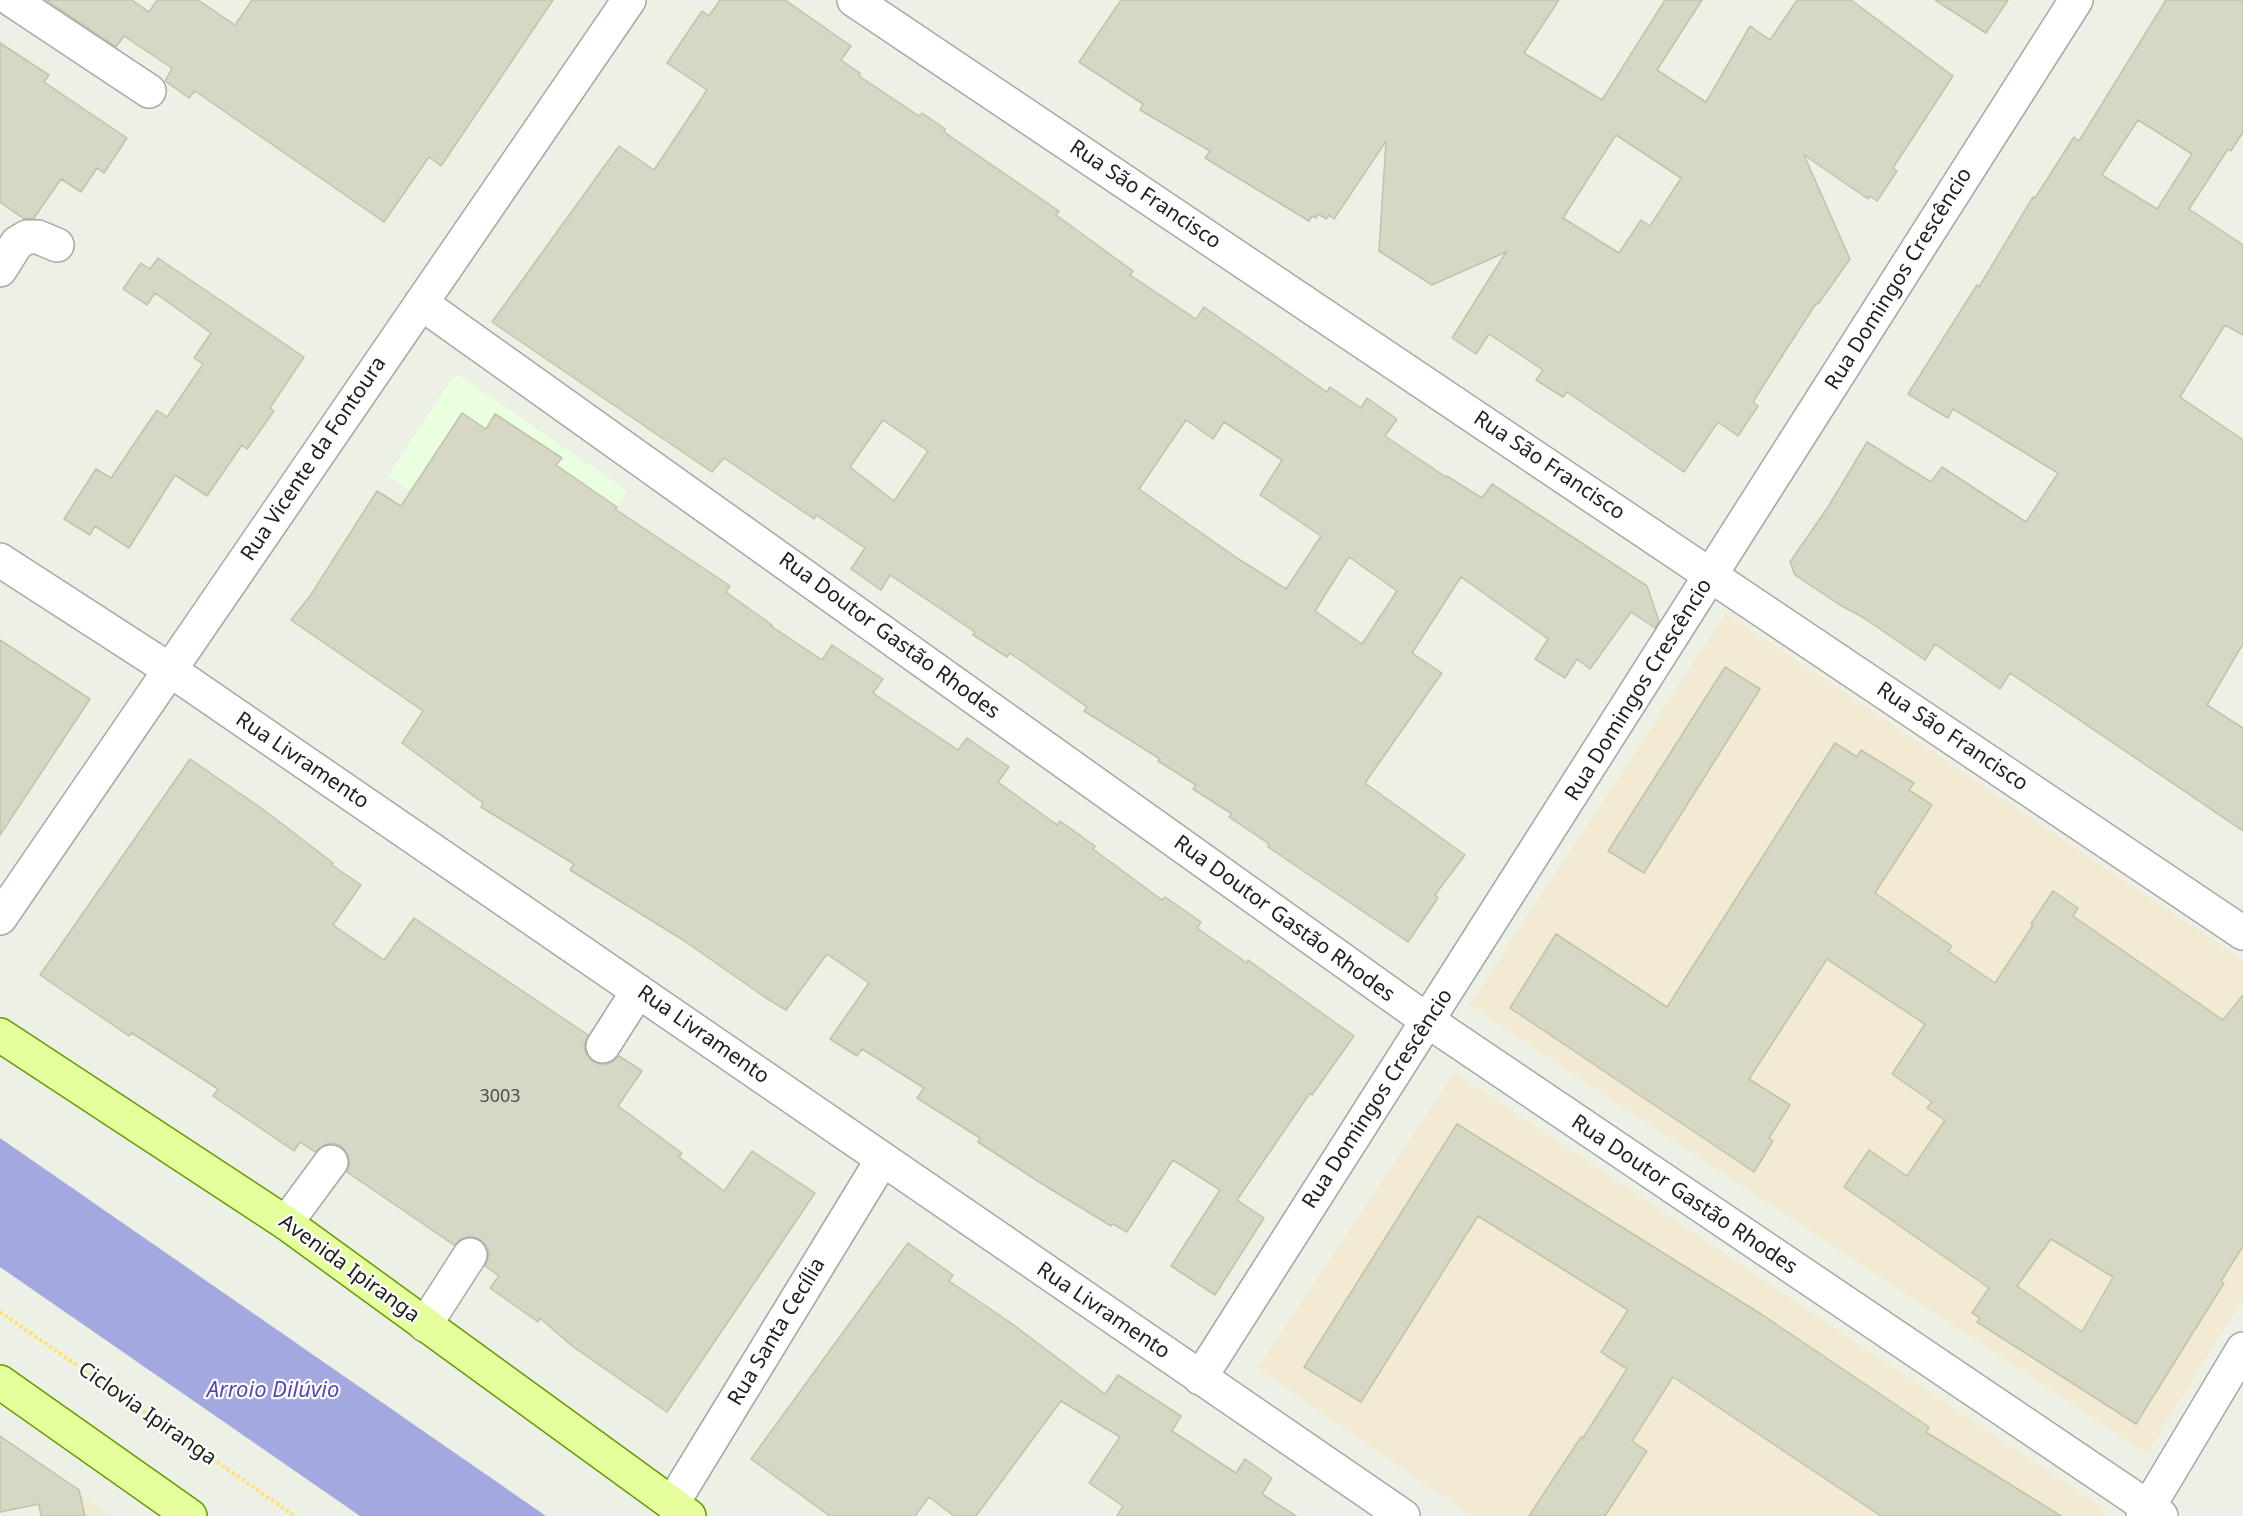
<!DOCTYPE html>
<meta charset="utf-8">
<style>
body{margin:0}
canvas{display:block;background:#edf1e5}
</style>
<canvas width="2243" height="1516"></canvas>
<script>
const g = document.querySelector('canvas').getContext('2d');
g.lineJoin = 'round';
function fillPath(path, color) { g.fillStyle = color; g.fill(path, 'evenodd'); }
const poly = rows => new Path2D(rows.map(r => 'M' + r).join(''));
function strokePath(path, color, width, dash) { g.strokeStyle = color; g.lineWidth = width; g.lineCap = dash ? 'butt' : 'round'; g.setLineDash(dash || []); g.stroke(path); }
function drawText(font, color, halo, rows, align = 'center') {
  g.font = font + ' "Noto Sans",sans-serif'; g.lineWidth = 4.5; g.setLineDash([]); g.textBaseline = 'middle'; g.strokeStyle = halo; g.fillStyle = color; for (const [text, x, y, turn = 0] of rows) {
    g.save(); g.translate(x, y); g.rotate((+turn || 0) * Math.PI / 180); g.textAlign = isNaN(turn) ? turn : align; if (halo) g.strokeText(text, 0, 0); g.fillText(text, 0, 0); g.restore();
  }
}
fillPath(poly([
 [1726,613,2243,960,2243,1299,2147,1454,1469,1005],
 [1455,1072,2106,1510,2103,1516,1471,1516,1257,1368],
 [80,1495,111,1516,41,1516,39,1504]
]), '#f3ead4');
fillPath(poly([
 [456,373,627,491,532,633,519,562,388,476]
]), '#eaffe0');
fillPath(poly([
 [0,1138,546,1516,360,1516,0,1267]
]), '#a3a8e1');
const building = poly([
 [46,0,132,0,149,12,157,0,198,0,235,25,252,0,553,0,441,166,429,157,384,222,195,91,189,98,165,81,172,68,124,36,116,47,46,0],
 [720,0,785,0,851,46,841,60,860,73,859,76,919,116,922,113,945,129,944,132,1059,211,1056,215,1133,271,1130,275,1196,319,1204,307,1327,392,1330,387,1361,408,1367,398,1397,419,1385,436,1446,477,1447,476,1482,498,1492,484,1647,586,1659,621,1655,628,1631,612,1590,669,1577,659,1565,678,1535,659,1548,639,1461,577,1412,653,1442,673,1365,783,1465,855,1435,895,1438,898,1408,942,1268,847,1269,844,1229,817,1232,814,1193,789,1196,785,1158,761,1160,759,1084,711,1087,707,1010,653,1007,657,973,635,975,632,890,575,881,590,851,569,865,548,816,515,814,519,724,458,712,472,492,322,619,146,654,170,707,90,667,63,702,11,709,16,720,0],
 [883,420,928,451,894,501,850,467,883,420],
 [1186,420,1213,439,1224,422,1282,460,1260,495,1321,536,1286,589,1237,558,1139,489,1186,420],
 [1349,557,1397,591,1362,644,1315,611,1349,557],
 [1121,0,1559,0,1524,53,1602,100,1665,0,1702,0,1657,70,1706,102,1750,26,1770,40,1797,0,1851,0,1953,76,1893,168,1897,171,1877,201,1870,196,1868,199,1804,155,1850,259,1819,303,1815,305,1775,367,1753,402,1758,406,1738,436,1718,422,1684,472,1567,392,1563,397,1536,380,1543,370,1489,334,1476,354,1452,338,1506,252,1432,285,1379,251,1386,141,1334,219,1329,215,1326,219,1318,214,1316,218,1312,216,1309,221,1205,158,1210,151,1140,110,1143,104,1079,62,1121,0],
 [1616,135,1681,178,1650,226,1641,220,1619,253,1563,218,1616,135],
 [1935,0,2008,0,1986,33,1935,0],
 [2166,0,2243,0,2243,132,2231,151,2228,149,2189,209,2243,245,2243,335,2225,325,2180,397,2243,440,2243,644,2207,705,2243,728,2243,831,2010,673,2000,689,1935,644,1925,660,1864,618,1840,605,1795,575,1790,562,1828,507,1867,442,1931,482,1942,467,2026,522,2058,473,1953,409,1948,418,1908,394,1977,285,1979,287,2033,197,2035,198,2074,137,2079,141,2166,0],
 [2138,120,2192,154,2157,209,2102,175,2138,120],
 [0,43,49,75,44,82,127,138,104,173,97,168,81,192,61,179,34,218,24,219,0,202,0,43],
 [158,258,304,357,270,408,274,411,247,449,242,445,207,496,175,475,129,548,95,526,90,535,64,519,96,469,111,478,157,410,167,417,203,364,194,358,211,333,155,293,147,305,123,289,141,263,150,269,158,258],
 [462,413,486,429,495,414,562,458,556,465,617,507,615,509,730,586,726,592,772,625,771,626,822,660,832,645,883,679,873,693,958,750,967,738,1009,767,998,782,1057,825,1060,821,1095,846,1093,849,1162,900,1165,897,1201,922,1197,928,1247,963,1248,960,1354,1036,1312,1095,1310,1093,1237,1200,1264,1218,1215,1295,1171,1266,1220,1190,1173,1160,1127,1232,1113,1224,1111,1226,1039,1182,978,1142,980,1138,917,1098,924,1088,862,1049,857,1056,830,1039,869,983,827,954,786,1010,766,998,683,940,570,870,574,864,481,807,483,803,402,743,423,711,291,620,310,596,377,491,401,506,462,413],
 [0,640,90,699,0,835,0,640],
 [1725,667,1760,689,1644,873,1608,851,1725,667],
 [1835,743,1857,757,1861,750,1914,783,1909,790,1932,805,1875,893,1952,946,1948,951,1995,983,2033,925,2031,924,2053,891,2078,908,2073,916,2223,1020,2243,995,2243,1246,2221,1281,2224,1283,2136,1424,1977,1322,1980,1318,1972,1313,1989,1288,1844,1187,1869,1150,1907,1176,1945,1120,1927,1108,1932,1102,1892,1074,1925,1024,1827,959,1749,1079,1790,1105,1769,1138,1773,1141,1754,1172,1510,1008,1556,934,1667,1007,1835,743],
 [2051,1239,2113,1277,2082,1332,2017,1286,2051,1239],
 [190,759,264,810,333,863,332,865,361,885,333,925,384,960,414,918,588,1035,584,1046,586,1054,592,1061,603,1065,612,1062,619,1056,642,1071,618,1106,682,1153,679,1157,724,1191,752,1151,815,1193,667,1412,572,1346,540,1318,538,1322,490,1288,499,1276,485,1266,489,1255,487,1247,481,1240,470,1236,461,1239,454,1245,347,1172,350,1164,348,1155,342,1147,333,1143,324,1145,315,1152,300,1142,294,1151,213,1096,218,1089,132,1033,129,1036,40,975,190,759],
 [1457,1124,1761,1314,1929,1427,1926,1432,2061,1516,1881,1516,1673,1377,1632,1441,1647,1451,1605,1516,1529,1516,1581,1437,1583,1438,1627,1369,1601,1352,1628,1310,1478,1216,1361,1402,1304,1367,1457,1124],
 [908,1243,953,1275,949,1281,1011,1323,1105,1394,1118,1375,1181,1416,1172,1431,1236,1473,1245,1459,1272,1478,1262,1494,1296,1516,1117,1516,1123,1506,1089,1483,1120,1437,1061,1401,976,1516,954,1516,929,1497,915,1516,830,1516,751,1459,908,1243],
 [0,1436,79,1490,85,1516,41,1516,39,1504,0,1512,0,1436]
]);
fillPath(building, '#d6d8c5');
strokePath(building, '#c0c4a7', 1.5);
const minor = poly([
 [12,0,149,91],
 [854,0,2243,933],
 [0,270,17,243,27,237,38,237,57,245],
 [421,303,1428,1021,2161,1516],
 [0,560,170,670,1403,1516],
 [0,918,629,0],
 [603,1046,638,991],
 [286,1223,331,1162],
 [425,1325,470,1255],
 [1200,1378,2076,0],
 [672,1504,882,1160],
 [2143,1516,2243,1349]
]);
const major = poly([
 [0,1035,286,1223,689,1516],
 [0,1382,190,1516]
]);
strokePath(minor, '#a7a7a7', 36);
strokePath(major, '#639b00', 36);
strokePath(poly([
 [0,1312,295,1516]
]), '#ffe168', 4, [3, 3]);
strokePath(minor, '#fff', 33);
strokePath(major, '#e5ff9c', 33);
drawText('18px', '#4e4e49', null, [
 ["3003",500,1097]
]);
drawText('21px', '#202020', '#fff', [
 ["Rua São Francisco",1145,195,34],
 ["Rua Domingos Crescêncio",1899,279,-58],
 ["Rua Vicente da Fontoura",314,459,-56],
 ["Rua São Francisco",1549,466,34],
 ["Rua Doutor Gastão Rhodes",889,636,36],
 ["Rua Domingos Crescêncio",1639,690,-58],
 ["Rua São Francisco",1952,737,34],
 ["Rua Livramento",302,761,34],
 ["Rua Doutor Gastão Rhodes",1284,919,36],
 ["Rua Livramento",703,1035,35],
 ["Rua Domingos Crescêncio",1378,1099,-57],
 ["Rua Doutor Gastão Rhodes",1684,1195,34],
 ["Avenida Ipiranga",349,1269,36],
 ["Rua Livramento",1103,1311,34],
 ["Rua Santa Cecília",777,1332,-59],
 ["Ciclovia Ipiranga",147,1414,35]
]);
drawText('italic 22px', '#5b45b6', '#fff', [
 ["Arroio Dilúvio",273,1391]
]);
</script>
